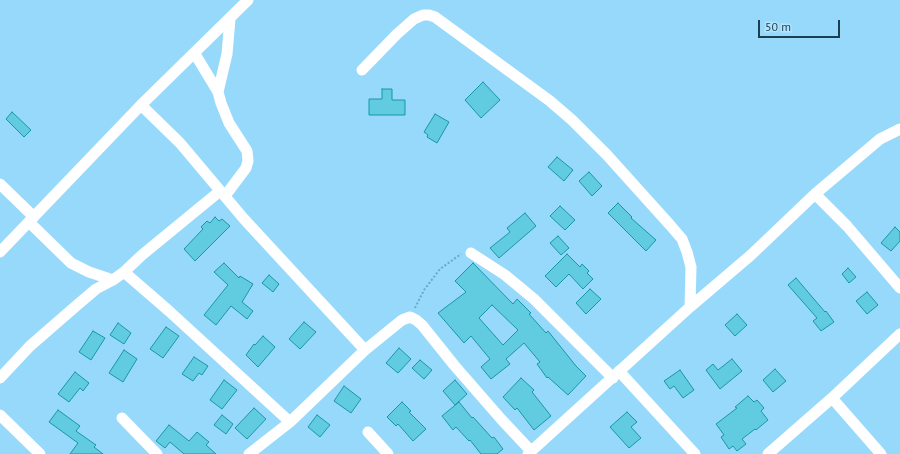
<!DOCTYPE html>
<style>
body{margin:0}
#map{position:relative;width:900px;height:454px;overflow:hidden;background:#97d9fb;font-family:"PT Sans",sans-serif}
canvas{display:block}
.scale{position:absolute;left:758px;top:20px;width:82px;height:18px;box-sizing:border-box;border:2px solid #1b3f50;border-top:0;padding-left:5px;font-size:12px;line-height:14px;white-space:nowrap;color:#1b3f50;-webkit-text-stroke:3px #b3e4fd;paint-order:stroke}
</style>
<div id="map">
<canvas width="900" height="454"></canvas>
<div class="scale">50 m</div>
</div>
<script>
const g = document.querySelector('canvas').getContext('2d');
g.lineJoin = 'round';
function fillPath(path, color) { g.fillStyle = color; g.fill(path, 'evenodd'); }
const poly = rows => new Path2D(rows.map(r => 'M' + r).join(''));
function strokePath(path, color, width, dash) { g.strokeStyle = color; g.lineWidth = width; g.lineCap = dash ? 'butt' : 'round'; g.setLineDash(dash || []); g.stroke(path); }
const building = poly([
 [483,82,500,100,481,118,465,100,483,82],
 [382,89,392,89,392,100,405,100,405,115,369,115,369,99,382,99,382,89],
 [12,112,31,130,24,137,6,119,12,112],
 [435,114,449,122,437,143,427,137,428,135,424,132,435,114],
 [557,157,573,170,564,181,548,167,557,157],
 [589,172,602,186,592,196,579,181,589,172],
 [618,203,632,217,631,218,656,240,646,251,608,213,618,203],
 [560,206,575,220,565,230,550,216,560,206],
 [525,213,536,226,499,258,490,248,510,232,507,228,525,213],
 [215,217,219,221,222,219,230,226,195,261,184,249,203,229,201,227,207,221,210,223,215,217],
 [895,227,900,232,900,241,891,251,881,243,895,227],
 [558,236,569,248,561,255,550,243,558,236],
 [567,254,580,267,582,264,589,271,587,273,593,279,583,289,569,274,556,287,545,276,567,254],
 [224,263,239,278,240,276,253,284,242,302,253,311,247,319,231,306,216,325,204,315,228,285,214,272,224,263],
 [473,263,513,304,517,299,531,313,529,314,546,333,548,331,576,366,586,376,568,395,548,377,547,378,537,364,540,362,524,343,506,359,510,364,491,379,481,367,490,359,471,336,464,343,438,313,466,292,455,281,473,263],
 [492,305,518,330,503,345,479,318,492,305],
 [848,268,856,277,849,283,842,274,848,268],
 [269,275,279,284,273,292,262,283,269,275],
 [796,278,825,312,826,311,834,322,821,331,813,321,817,318,788,285,796,278],
 [590,289,601,299,586,314,576,303,590,289],
 [867,292,878,305,867,314,856,301,867,292],
 [737,314,747,325,735,336,725,325,737,314],
 [304,322,316,332,300,349,289,339,304,322],
 [118,323,131,333,124,344,110,335,118,323],
 [166,327,179,336,163,358,150,349,166,327],
 [93,331,105,338,91,360,79,352,93,331],
 [263,336,275,347,258,367,246,355,254,344,255,345,263,336],
 [399,348,411,359,398,373,386,363,399,348],
 [124,350,137,359,123,382,109,373,124,350],
 [194,357,208,366,202,375,199,373,193,381,182,374,194,357],
 [732,359,742,371,720,389,706,370,713,364,718,370,732,359],
 [420,360,432,370,424,379,412,368,420,360],
 [775,369,786,381,773,392,763,380,775,369],
 [680,370,694,390,683,398,674,386,670,389,664,381,680,370],
 [75,372,89,383,83,391,80,388,69,402,58,394,75,372],
 [521,378,534,390,532,392,551,416,534,430,517,408,515,410,503,397,521,378],
 [224,380,237,390,222,409,210,400,224,380],
 [455,380,467,394,455,405,443,391,455,380],
 [344,386,361,399,351,413,334,401,344,386],
 [748,396,754,402,757,400,764,408,761,411,768,420,756,430,755,429,742,439,746,444,737,451,733,446,729,449,721,437,724,435,716,424,737,408,735,407,748,396],
 [402,402,411,411,409,412,426,429,413,441,398,424,396,426,387,417,402,402],
 [459,402,472,418,473,417,492,438,494,437,503,449,497,454,481,454,470,440,469,441,456,427,453,430,442,416,459,402],
 [254,408,266,419,247,439,235,428,254,408],
 [58,410,80,426,76,431,96,445,94,447,103,454,70,454,78,443,49,422,58,410],
 [627,412,637,422,631,427,641,438,629,448,610,427,627,412],
 [222,415,233,424,226,434,214,425,222,415],
 [317,415,330,425,320,437,308,427,317,415],
 [169,425,189,441,197,432,209,442,206,445,216,454,184,454,170,442,165,448,156,441,169,425]
]);
fillPath(building, '#61cce0');
strokePath(building, '#1995a7', 1);
strokePath(poly([
 [415,308,424,290,440,269,461,254]
]), '#6ea7c3', 2, [2, 2]);
strokePath(poly([
 [195,54,218,92,221,103,229,123,247,151,248,161,246,168,225,196],
 [362,70,397,34,414,19,423,15,429,15,435,17,550,101,572,120,607,155,670,225,682,239,687,252,691,267,690,307],
 [218,92,227,54,230,19],
 [141,105,180,143,244,219,365,350,402,320,410,317,416,320,422,325,454,365,501,419,531,451],
 [0,184,34,217],
 [815,194,847,226,900,288],
 [29,222,71,263,89,272,113,280],
 [0,252,141,105,248,0],
 [471,253,505,275,534,299,613,378],
 [124,272,142,255,220,191],
 [619,371,695,454],
 [0,378,30,346,76,306,96,289,113,280,124,272,169,311,290,422],
 [832,398,881,454],
 [0,415,40,454],
 [122,418,157,454],
 [368,432,388,454],
 [249,454,290,422,365,350],
 [528,454,690,307,751,255,815,194,880,139,900,129],
 [768,454,832,398,900,334]
]), '#fff', 11);
</script>
